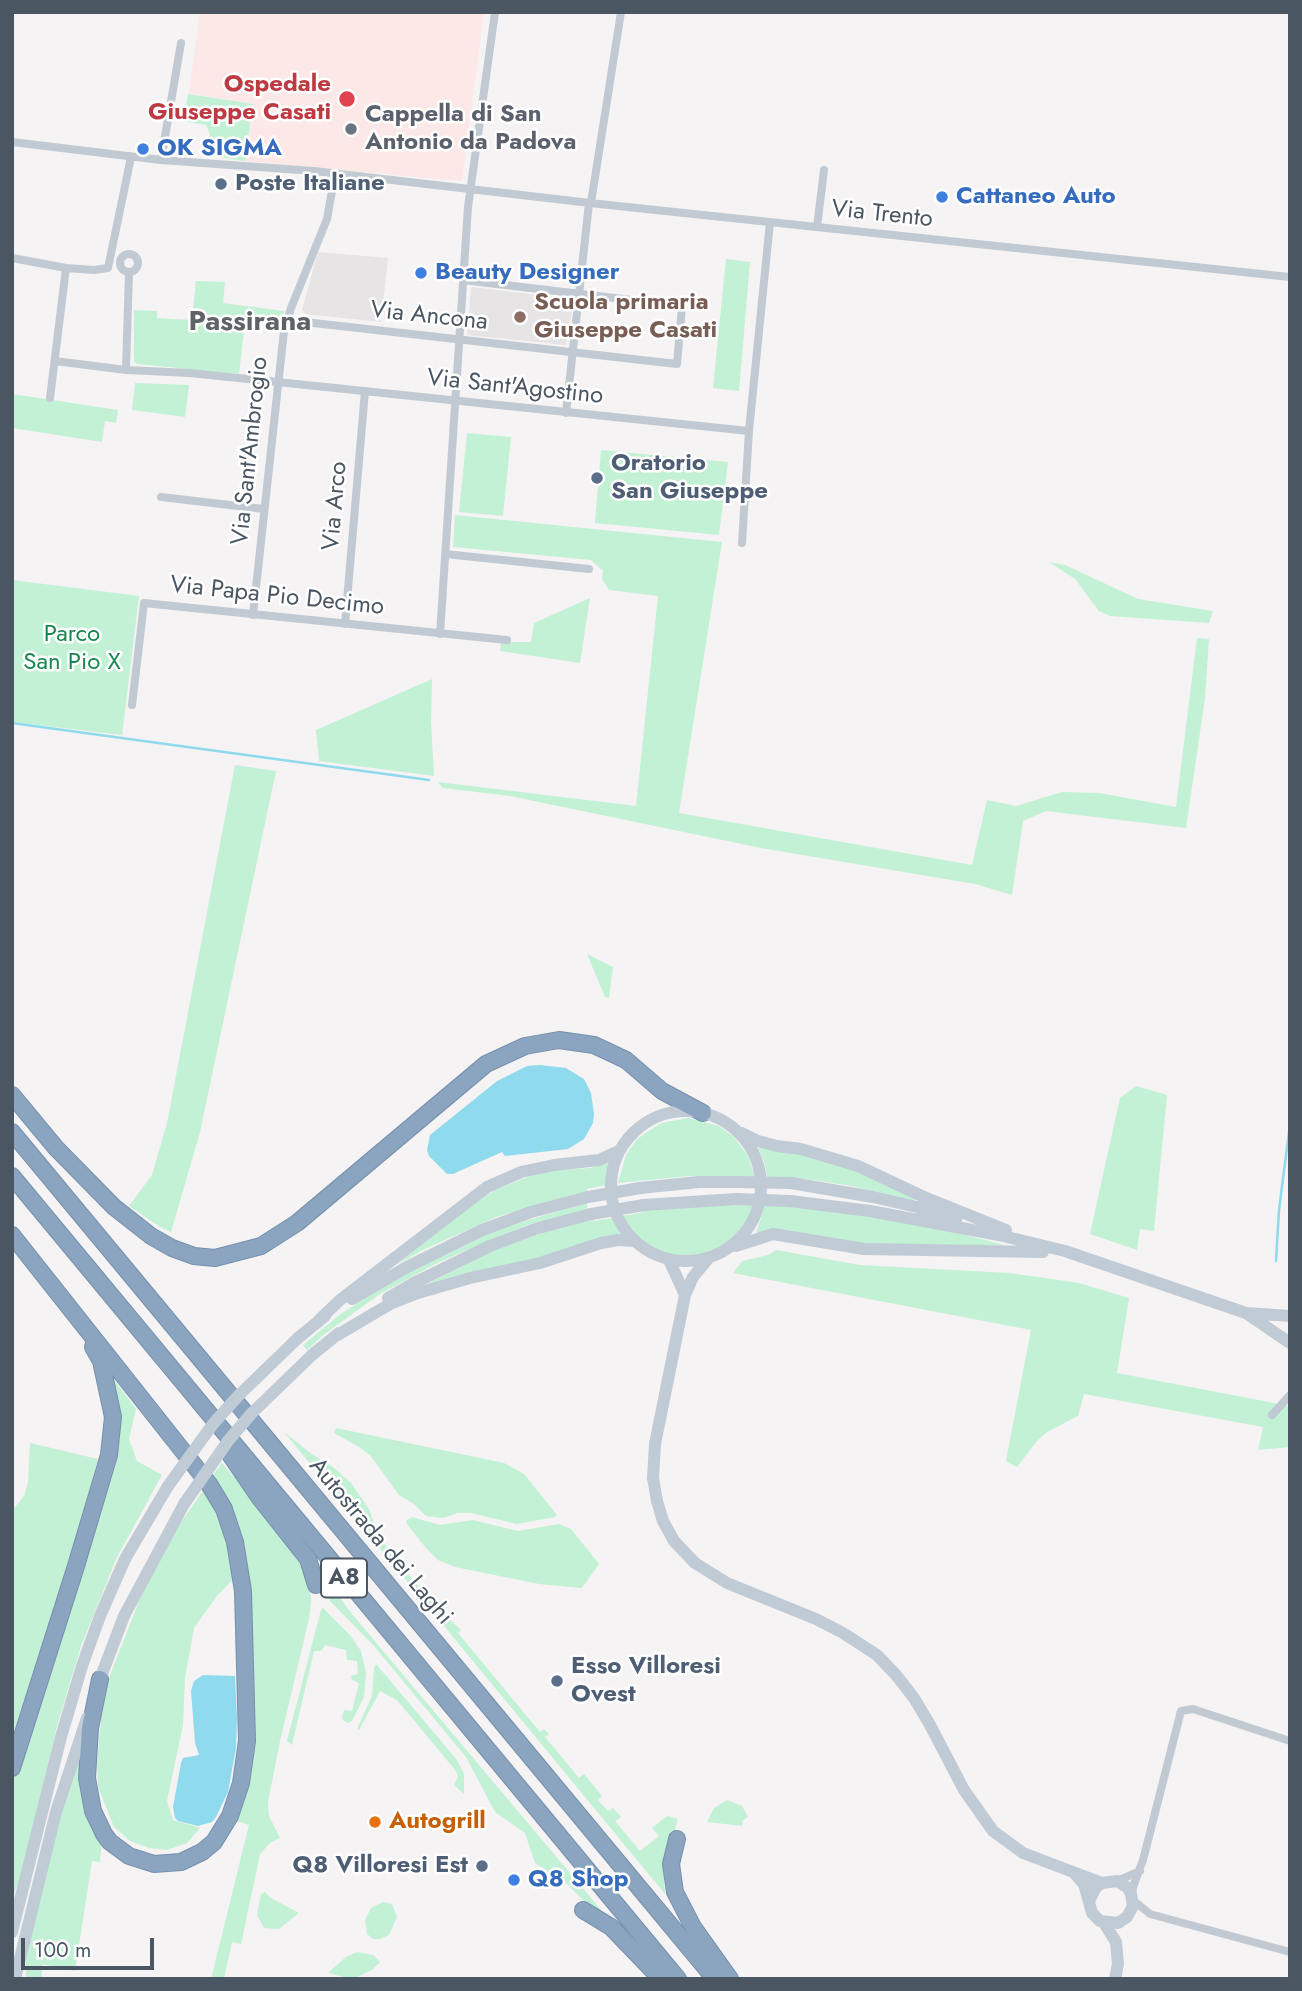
<!DOCTYPE html>
<style>
body{margin:0}
#map{position:relative;width:1302px;height:1991px;overflow:hidden;background:#f5f3f3;font-family:Jost,sans-serif}
canvas{display:block}
.frame{position:absolute;inset:0;border:14px solid #4a5661;pointer-events:none}
.scale{position:absolute;left:21px;top:1938px;width:133px;height:32px;box-sizing:border-box;border:4px solid #4a5661;border-top:0;padding-left:9px;font-size:21px;line-height:24px;white-space:nowrap;color:#4a5661;-webkit-text-stroke:5px #fff;paint-order:stroke}
</style>
<div id="map">
<canvas width="1302" height="1991"></canvas>
<div class="frame"></div>
<div class="scale">100 m</div>
</div>
<script>
const g = document.querySelector('canvas').getContext('2d');
g.lineJoin = 'round';
function fillPath(path, color) { g.fillStyle = color; g.fill(path, 'evenodd'); }
const poly = rows => new Path2D(rows.map(r => 'M' + r).join(''));
function strokePath(path, color, width, dash) { g.strokeStyle = color; g.lineWidth = width; g.lineCap = dash ? 'butt' : 'round'; g.setLineDash(dash || []); g.stroke(path); }
function drawText(font, color, halo, rows, align = 'center') {
  g.font = font + ' Jost,sans-serif'; g.lineWidth = 5; g.setLineDash([]); g.textBaseline = 'middle'; g.strokeStyle = halo; g.fillStyle = color; for (const [text, x, y, turn = 0] of rows) {
    g.save(); g.translate(x, y); g.rotate((+turn || 0) * Math.PI / 180); g.textAlign = isNaN(turn) ? turn : align; if (halo) g.strokeText(text, 0, 0); g.fillText(text, 0, 0); g.restore();
  }
}
fillPath(poly([
 [318,252,388,258,381,322,305,314,302,310],
 [471,287,574,299,566,345,467,335]
]), '#e6e4e5');
fillPath(poly([
 [200,12,484,12,462,181,245,161,253,104,189,93]
]), '#fce8e6');
fillPath(poly([
 [188,94,253,104,245,161,211,156,213,147,208,145,210,134,206,125,183,121],
 [726,259,750,262,739,391,713,388],
 [196,281,225,282,223,303,284,311,280,327,245,322,239,374,137,364,134,362,134,310,157,311,157,318,192,320],
 [135,383,189,385,185,417,132,410],
 [12,394,118,410,116,423,105,421,102,442,12,428],
 [467,433,511,437,503,516,459,512],
 [601,450,728,462,719,535,595,523],
 [455,515,722,542,679,813,972,865,987,800,1016,806,1062,792,1099,793,1176,807,1197,638,1209,639,1205,698,1186,828,1046,811,1023,821,1012,895,975,884,761,848,510,796,443,788,438,782,636,806,658,596,609,590,602,579,603,571,591,560,453,547],
 [1049,562,1065,565,1138,599,1213,611,1209,623,1110,616,1099,611,1075,579],
 [12,580,139,596,122,735,12,722],
 [590,598,580,663,500,651,501,642,531,642,534,623],
 [432,679,431,722,434,776,319,761,316,730],
 [235,765,276,771,200,1132,171,1232,160,1227,129,1206,152,1175,167,1123],
 [587,954,613,967,609,998,605,997],
 [1136,1086,1167,1095,1154,1231,1140,1229,1137,1250,1090,1234,1120,1098],
 [688,1118,719,1126,734,1137,748,1156,755,1177,689,1176,618,1183,626,1155,637,1139,661,1123],
 [761,1147,803,1154,841,1164,916,1197,914,1201,851,1186,813,1180,767,1177,764,1161,758,1148],
 [608,1163,609,1163,606,1185,587,1189,587,1191,496,1217,425,1249,396,1265,470,1205,495,1190,527,1177,548,1171,590,1168],
 [587,1202,587,1210,527,1225,437,1263,380,1294,322,1336,307,1350,303,1345,338,1316,397,1277,493,1231],
 [722,1203,754,1205,744,1226,727,1244,708,1253,688,1256,669,1254,655,1249,637,1236,622,1216,644,1212,644,1209],
 [765,1205,823,1207,931,1226,1004,1245,873,1245,775,1229,756,1233],
 [612,1218,622,1237,535,1259,451,1277,421,1287,510,1242,593,1219,594,1221],
 [776,1250,860,1265,1009,1273,1045,1278,1079,1283,1129,1298,1117,1373,1290,1406,1290,1447,1258,1450,1263,1427,1084,1394,1078,1416,1047,1432,1036,1442,1017,1467,1006,1461,1031,1330,733,1273,742,1261,768,1255],
 [103,1365,136,1409,129,1439,137,1461,162,1475,117,1557,81,1646,57,1726,20,1881,12,1898,12,1781,80,1567,113,1455],
 [336,1428,504,1463,524,1474,557,1515,555,1517,517,1524,471,1513,458,1513,443,1518,426,1516,414,1504,399,1495,370,1455,359,1447,334,1433],
 [284,1432,313,1455,333,1467,351,1483,369,1509,378,1535,391,1553,435,1606,461,1630,458,1633,540,1732,544,1729,549,1734,545,1737,579,1778,584,1774,602,1796,598,1800,608,1811,613,1808,621,1817,615,1821,640,1851,659,1836,652,1828,667,1816,678,1819,666,1861,664,1881,665,1894],
 [30,1443,98,1459,68,1566,12,1737,12,1511,24,1496,28,1482],
 [222,1463,301,1556,310,1576,311,1601,309,1619,280,1741,268,1802,269,1816,280,1838,270,1843,260,1854,241,1944,232,1942,224,1979,211,1979,249,1825,233,1820,239,1804,248,1591,211,1478],
 [205,1488,214,1502,237,1575,216,1597,194,1628,185,1678,183,1725,167,1801,173,1820,200,1828,187,1843,167,1850,149,1848,130,1841,114,1827,98,1787,97,1764,103,1693,143,1591,177,1528],
 [412,1517,440,1525,473,1520,518,1531,559,1524,571,1529,599,1564,582,1588,539,1584,455,1567,438,1560,426,1548,407,1524,406,1521],
 [326,1579,352,1614,601,1910,598,1912,589,1906,566,1883,535,1863,525,1833,495,1812,466,1757,374,1646,330,1601,322,1583],
 [323,1608,350,1635,361,1651,366,1673,364,1697,352,1721,348,1723,344,1721,342,1718,344,1710,352,1711,359,1683,352,1680,351,1676,358,1674,357,1661,347,1660,346,1650,325,1645,321,1651,314,1651,292,1745,287,1741,321,1610],
 [376,1664,457,1760,464,1774,464,1794,454,1785,458,1777,456,1771,397,1700,380,1691,359,1730,357,1729,372,1696,374,1668],
 [81,1744,102,1840,100,1862,92,1861,75,1971,42,1964,42,1979,26,1979,26,1956,60,1813],
 [727,1800,742,1806,748,1817,742,1821,743,1826,707,1822,714,1808],
 [265,1892,271,1898,299,1913,279,1929,264,1928,257,1915,261,1894],
 [383,1902,392,1904,397,1917,389,1935,380,1939,373,1939,367,1934,365,1920,371,1908],
 [357,1952,373,1955,380,1962,372,1970,357,1977,347,1978,329,1973,330,1971,346,1957]
]), '#c3f1d5');
fillPath(poly([
 [540,1065,566,1068,584,1079,591,1093,594,1114,593,1123,584,1139,568,1149,505,1156,502,1152,453,1174,447,1174,429,1156,427,1150,430,1135,497,1081,527,1066],
 [203,1675,235,1676,237,1718,236,1748,228,1792,216,1817,212,1822,198,1826,178,1821,175,1818,173,1807,181,1763,183,1758,199,1755,195,1743,191,1691,194,1681]
]), '#90daee');
strokePath(poly([
 [12,723,429,780],
 [1276,1261,1279,1210,1290,1124]
]), '#90daee', 2.5);
const highway = poly([
 [12,1095,56,1148,114,1207,151,1236,172,1248,194,1256,215,1258,261,1246,297,1223,486,1064,525,1046,559,1040,594,1045,626,1060,662,1091,703,1113],
 [12,1132,715,1979],
 [12,1176,678,1979],
 [12,1235,209,1484,224,1509,235,1542,243,1591,247,1741,241,1783,230,1816,214,1842,202,1852,181,1862,154,1864,129,1856,110,1842,104,1834,93,1811,87,1778,90,1728,100,1679],
 [231,1456,259,1497,308,1559,316,1585],
 [12,1768,76,1566,109,1455,113,1417,101,1361,93,1347],
 [677,1839,671,1864,675,1892,693,1927,730,1979],
 [583,1910,611,1927,661,1979]
]);
strokePath(highway, '#7690ad', 18);
strokePath(poly([
 [12,142,161,160,314,171,599,204,1290,277],
 [161,160,181,43],
 [591,203,621,12],
 [817,227,824,170],
 '120 263a9 9 0 1 1 18 0a9 9 0 1 1-18 0Z',
 [12,258,66,268,94,270,108,268,131,157],
 [287,320,677,364,682,306,463,280],
 [55,361,126,370,190,373,277,382],
 [126,370,129,272],
 [277,382,749,431],
 [50,398,66,268],
 [566,413,589,203],
 [161,497,264,509],
 [742,543,749,431,770,222],
 [445,554,589,569],
 [253,615,284,331,291,308,327,219,335,174],
 [345,624,365,391],
 [440,634,468,207,495,12],
 [132,705,144,603,507,640],
 [1272,1415,1290,1395],
 [1117,1881,1140,1871],
 [1132,1895,1133,1887,1143,1860,1181,1711,1193,1709,1290,1741],
 [1133,1900,1150,1914,1290,1952]
]), '#c1cad2', 8);
strokePath(poly([
 '611 1186a75 75 0 1 1 150 0a75 75 0 1 1-150 0Z',
 [742,1133,758,1141,777,1146,801,1149,858,1166,924,1197,1006,1230],
 [791,1183,873,1197,917,1207,956,1220],
 [640,1188,699,1182,737,1182],
 [790,1201,870,1211,999,1235,1065,1251,1246,1313,1290,1316],
 [644,1205,736,1199],
 [736,1246,773,1234,864,1249,1043,1252],
 [708,1259,693,1277,685,1295,655,1444,653,1478,657,1501,663,1521,674,1541,695,1563,727,1583,816,1619,843,1633,877,1655,896,1675,914,1698,930,1725,964,1790,993,1831,1023,1853,1102,1883],
 [669,1260,685,1295],
 [388,1298,414,1283,490,1246,535,1229,591,1214],
 [352,1299,407,1267,482,1230,531,1212,588,1197],
 [1246,1313,1290,1343],
 [319,1320,340,1300,487,1187,521,1172,554,1165,599,1160,619,1151],
 [334,1337,390,1304,418,1293,470,1278,540,1263,601,1243,618,1240,634,1241],
 [298,1338,325,1316],
 [312,1355,339,1333],
 [97,1687,124,1616,184,1504],
 [1075,1874,1084,1884,1092,1913,1100,1921,1118,1923,1127,1917,1133,1906,1131,1894,1128,1888,1117,1881,1102,1883,1096,1887,1090,1899],
 [1104,1923,1116,1942,1118,1964,1115,1979],
 [12,1932,61,1737,82,1666,100,1616,125,1559,168,1486],
 [15,1979,56,1812,87,1718]
]), '#c1cbd6', 12);
strokePath(highway, '#8ba5c1', 16);
strokePath(poly([
 [737,1182,791,1183],
 [588,1197,640,1188],
 [736,1199,790,1201],
 [591,1214,644,1205],
 [168,1486,213,1424,238,1396,298,1338],
 [184,1504,228,1441,251,1414,312,1355]
]), '#c1cbd6', 12);
for (const [x, y, r, color] of [
 [347,99,9,"#e0444e"],
 [351,129,7,"#6b7280"],
 [143,149,7,"#3f7fe0"],
 [221,184,7,"#5c6f8a"],
 [942,197,7,"#3f7fe0"],
 [421,273,7,"#3f7fe0"],
 [520,317,7,"#8d6e63"],
 [597,478,7,"#5c6f8a"],
 [557,1681,7,"#5c6f8a"],
 [375,1822,7,"#e8710a"],
 [482,1866,7,"#5c6f8a"],
 [514,1880,7,"#3f7fe0"]
]) { const dot = new Path2D(); dot.arc(x, y, r, 0, 2 * Math.PI); g.fillStyle = color; g.fill(dot); strokePath(dot, '#fff', 2.5); }
for (const [x, y, w] of [
 [344,1578,46]
]) { const box = new Path2D(); box.roundRect(x - w / 2, y - 19.5, w, 39, 5); g.fillStyle = '#fff'; g.fill(box); strokePath(box, '#4a5661', 2); }
drawText('bold 23px', '#4a5661', null, [
 ["A8",344,1578]
]);
drawText('bold 24px', '#be3a42', '#fff', [
 ["Ospedale",331,85],
 ["Giuseppe Casati",331,113]
], 'right');
drawText('bold 24px', '#5b616d', '#fff', [
 ["Cappella di San",365,115],
 ["Antonio da Padova",365,143]
], 'left');
drawText('bold 24px', '#366cbe', '#fff', [
 ["OK SIGMA",157,149],
 ["Cattaneo Auto",956,197],
 ["Beauty Designer",435,273],
 ["Q8 Shop",528,1880]
], 'left');
drawText('bold 24px', '#4e5e75', '#fff', [
 ["Poste Italiane",235,184],
 ["Oratorio",611,464],
 ["San Giuseppe",611,492],
 ["Esso Villoresi",571,1667],
 ["Ovest",571,1695],
 ["Q8 Villoresi Est",468,1866,"right"]
], 'left');
drawText('24px', '#4a5661', '#fff', [
 ["Via Trento",882,215,6],
 ["Via Ancona",429,317,6],
 ["Via Sant'Agostino",515,388,6],
 ["Via Sant'Ambrogio",251,451,-84],
 ["Via Arco",336,506,-85],
 ["Via Papa Pio Decimo",277,597,6],
 ["Autostrada dei Laghi",380,1542,50]
]);
drawText('bold 24px', '#785e54', '#fff', [
 ["Scuola primaria",534,303],
 ["Giuseppe Casati",534,331]
], 'left');
drawText('24px', '#17864f', '#fff', [
 ["Parco",72,635],
 ["San Pio X",72,663]
]);
drawText('bold 24px', '#c56008', '#fff', [
 ["Autogrill",389,1822]
], 'left');
drawText('bold 28px', '#5f6368', '#fff', [
 ["Passirana",250,323]
]);
</script>
